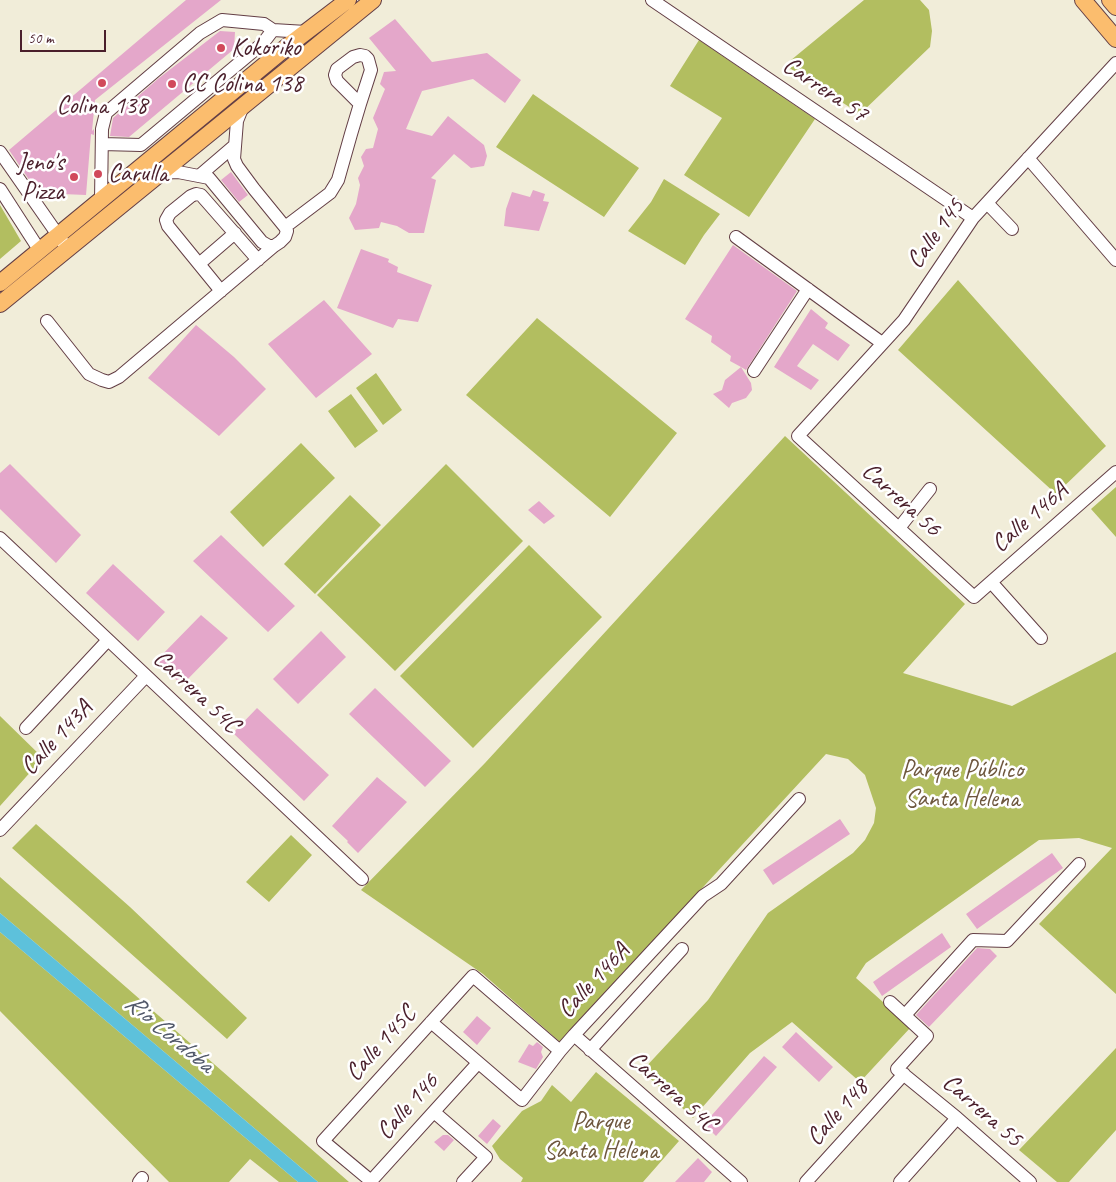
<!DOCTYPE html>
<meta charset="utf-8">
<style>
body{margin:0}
#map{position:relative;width:1116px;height:1182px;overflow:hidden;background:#f1edd9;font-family:Caveat,sans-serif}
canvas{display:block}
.scale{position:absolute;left:20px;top:30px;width:86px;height:22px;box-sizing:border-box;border:2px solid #4a1f2b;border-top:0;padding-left:6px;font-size:15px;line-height:18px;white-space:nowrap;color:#4a1f2b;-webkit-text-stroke:4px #fff;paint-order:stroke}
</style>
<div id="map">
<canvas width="1116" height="1182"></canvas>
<div class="scale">50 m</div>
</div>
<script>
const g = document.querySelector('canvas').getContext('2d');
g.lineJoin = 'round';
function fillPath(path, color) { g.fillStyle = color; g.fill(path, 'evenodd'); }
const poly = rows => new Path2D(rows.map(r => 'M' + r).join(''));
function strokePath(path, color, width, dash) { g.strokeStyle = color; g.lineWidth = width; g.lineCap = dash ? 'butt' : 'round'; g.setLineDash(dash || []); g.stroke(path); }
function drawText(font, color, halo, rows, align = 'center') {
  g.font = font + ' Caveat,sans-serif'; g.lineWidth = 5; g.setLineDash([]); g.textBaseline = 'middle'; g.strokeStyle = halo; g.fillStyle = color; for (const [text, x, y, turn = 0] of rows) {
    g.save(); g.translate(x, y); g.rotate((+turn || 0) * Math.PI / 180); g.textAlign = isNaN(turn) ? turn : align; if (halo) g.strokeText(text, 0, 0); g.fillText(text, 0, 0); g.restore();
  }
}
fillPath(poly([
 [864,0,920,0,929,10,932,31,930,47,860,114,785,65],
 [699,40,815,119,749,217,684,175,722,118,670,86],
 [533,94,639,168,604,217,496,147],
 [664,179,720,214,704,235,685,265,628,231,651,202],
 [0,205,21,241,0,259],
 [958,280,1106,446,1056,494,898,350],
 [537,318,677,433,610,517,466,395],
 [376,373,402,410,383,425,356,388],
 [351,394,378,431,355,448,328,411],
 [785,436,965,604,903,673,1012,706,1116,652,1116,994,1039,924,1112,848,1079,838,1039,840,866,963,856,978,911,1027,860,1082,792,1022,750,1053,693,1118,642,1071,708,1000,768,913,853,853,865,840,874,823,876,808,865,775,848,759,826,754,560,1042,483,974,361,890,485,763],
 [301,443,335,478,263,547,230,512],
 [446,464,523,541,395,671,317,595],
 [1116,487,1116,537,1091,509],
 [350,495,381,525,315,594,284,564],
 [529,545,602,617,473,748,400,676],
 [0,716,43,758,0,806],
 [36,824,130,907,247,1018,227,1039,12,848],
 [291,835,312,855,269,902,246,882],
 [0,877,349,1182,318,1182,0,913],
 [0,932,298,1182,279,1182,250,1159,229,1182,169,1182,0,1011],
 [1116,1048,1116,1130,1069,1182,1057,1182,1019,1150],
 [596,1072,679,1141,643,1182,521,1182,523,1178,500,1159,492,1146,522,1111,541,1101,552,1085,571,1102]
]), '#b2be60');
fillPath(poly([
 [0,913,318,1182,298,1182,0,932]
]), '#5dc1db');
fillPath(poly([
 [186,0,221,0,95,100,92,131,94,129,94,135,91,134,86,195,38,193,9,150],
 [395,19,432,62,487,53,521,80,505,103,473,79,422,91,406,129,432,136,448,116,484,145,487,156,484,166,471,168,454,154,431,178,436,180,424,233,409,233,397,226,381,222,379,228,355,230,349,218,356,204,360,185,358,178,364,166,361,157,366,149,373,148,378,129,373,118,385,89,380,84,384,72,396,71,369,38],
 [220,31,235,32,234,49,129,137,110,136,113,118,159,78],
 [231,172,248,195,239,202,221,180],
 [533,190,545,194,543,201,549,202,539,231,504,226,506,209,512,192,530,197],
 [733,245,797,291,746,370,741,367,751,383,752,390,746,398,732,403,729,408,713,394,722,390,725,380,741,367,730,361,731,356,711,342,712,336,685,319],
 [361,249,389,259,388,262,398,267,397,272,432,285,418,322,398,319,393,328,337,308],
 [324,300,372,354,316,398,268,344],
 [811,309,828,323,825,328,850,345,838,361,813,344,797,366,819,380,811,390,774,367],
 [196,325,234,357,266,389,219,436,148,378],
 [10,464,81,535,56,563,0,509,0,473],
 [539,501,555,516,544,524,528,510],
 [221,535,295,606,268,632,193,561],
 [113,564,165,612,138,641,86,593],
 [201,615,228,638,182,685,156,661],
 [321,631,346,657,298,704,273,679],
 [375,688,451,761,425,787,349,714],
 [257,708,329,775,304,801,233,733],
 [377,777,407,802,358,853,347,842,348,841,332,826],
 [840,819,850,834,773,885,763,870],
 [1052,853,1063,868,977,929,966,914],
 [942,933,951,947,882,996,873,982],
 [977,948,990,949,997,956,929,1027,916,1015],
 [477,1016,491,1028,477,1045,463,1032],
 [796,1032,833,1067,819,1082,782,1047],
 [537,1042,543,1047,541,1052,543,1057,536,1069,518,1062,529,1044,533,1046],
 [764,1056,777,1067,716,1136,704,1124],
 [493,1119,501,1126,487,1144,478,1136],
 [443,1135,448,1135,454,1140,444,1151,434,1142],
 [698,1158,712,1172,704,1182,675,1182]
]), '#e4a7ca');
const minor = poly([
 [652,0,973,218],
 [1116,63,973,218,904,320,798,436,974,597,1116,472],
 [102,144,141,145,263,43,273,30],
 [0,152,67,248],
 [1028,158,1116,260],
 [160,173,178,172,209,178,262,242,269,246,274,246,280,242,285,237,287,231,285,227,254,189,237,166,234,159,237,121,243,106],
 [199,176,234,146],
 [0,189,40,251],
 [101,200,102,129,106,113,200,33,222,20,264,24,273,30,306,32],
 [987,203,1012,229],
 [285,227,330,193,338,180,351,134,360,104,371,70,368,59,365,56,360,55,353,57,337,69,335,75,337,81,360,104],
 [736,237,882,343],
 [199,264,235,233],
 [221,291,168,226,166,220,170,213,191,196,196,194,201,195,258,260],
 [47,321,89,374,102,380,109,382,119,377,274,246],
 [754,371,808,289],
 [899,528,930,489],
 [0,538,362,879],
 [991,582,1041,638],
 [26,728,108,640],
 [0,830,146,676],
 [890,1002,927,1036,897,1069,957,1118,1030,1182],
 [905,1015,973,940,1007,941,1079,864],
 [431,1022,522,1100,560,1051,574,1035,703,896,721,884,799,799],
 [574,1035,741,1182],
 [590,1050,682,949],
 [478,1063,371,1181,323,1141,473,976,560,1051],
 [434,1112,486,1157,463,1182],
 [139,1182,142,1178],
 [806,1182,904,1074],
 [900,1182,957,1118]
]);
const major = poly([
 [1083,0,1116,39],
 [1110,0,1116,7],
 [0,283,289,45,348,0],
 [0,304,373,0]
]);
strokePath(minor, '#633e45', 14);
strokePath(major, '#633e45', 18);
strokePath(minor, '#fff', 12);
strokePath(major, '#fbbd6e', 16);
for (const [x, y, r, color] of [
 [221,48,5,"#d1495b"],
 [102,83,5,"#d1495b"],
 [172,84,5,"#d1495b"],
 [98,174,5,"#d1495b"],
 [74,177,5,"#d1495b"]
]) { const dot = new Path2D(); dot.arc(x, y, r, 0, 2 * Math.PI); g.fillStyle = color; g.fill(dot); strokePath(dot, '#fff', 2); }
drawText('25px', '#4a1f2b', '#fff', [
 ["Kokoriko",231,48],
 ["CC Colina 138",182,84],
 ["Colina 138",102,106,"center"],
 ["Jeno's",64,163,"right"],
 ["Pizza",64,192,"right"],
 ["Carulla",108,174]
], 'left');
drawText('25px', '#4a1f2b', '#fff', [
 ["Carrera 57",825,90,34],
 ["Calle 145",936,234,-54],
 ["Carrera 56",901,500,42],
 ["Calle 146A",1030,518,-41],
 ["Carrera 54C",196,692,43],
 ["Calle 143A",57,738,-47],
 ["Calle 146A",594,981,-47],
 ["Calle 145C",381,1044,-48],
 ["Carrera 54C",672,1092,41],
 ["Calle 146",408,1107,-48],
 ["Carrera 55",982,1111,41],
 ["Calle 148",838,1113,-48]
]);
drawText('25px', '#6e573e', '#fff', [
 ["Parque Público",962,770],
 ["Santa Helena",962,799],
 ["Parque",601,1122],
 ["Santa Helena",601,1151]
]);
drawText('italic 26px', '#515869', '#fff', [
 ["Rio Cordoba",169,1034,40]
]);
</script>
